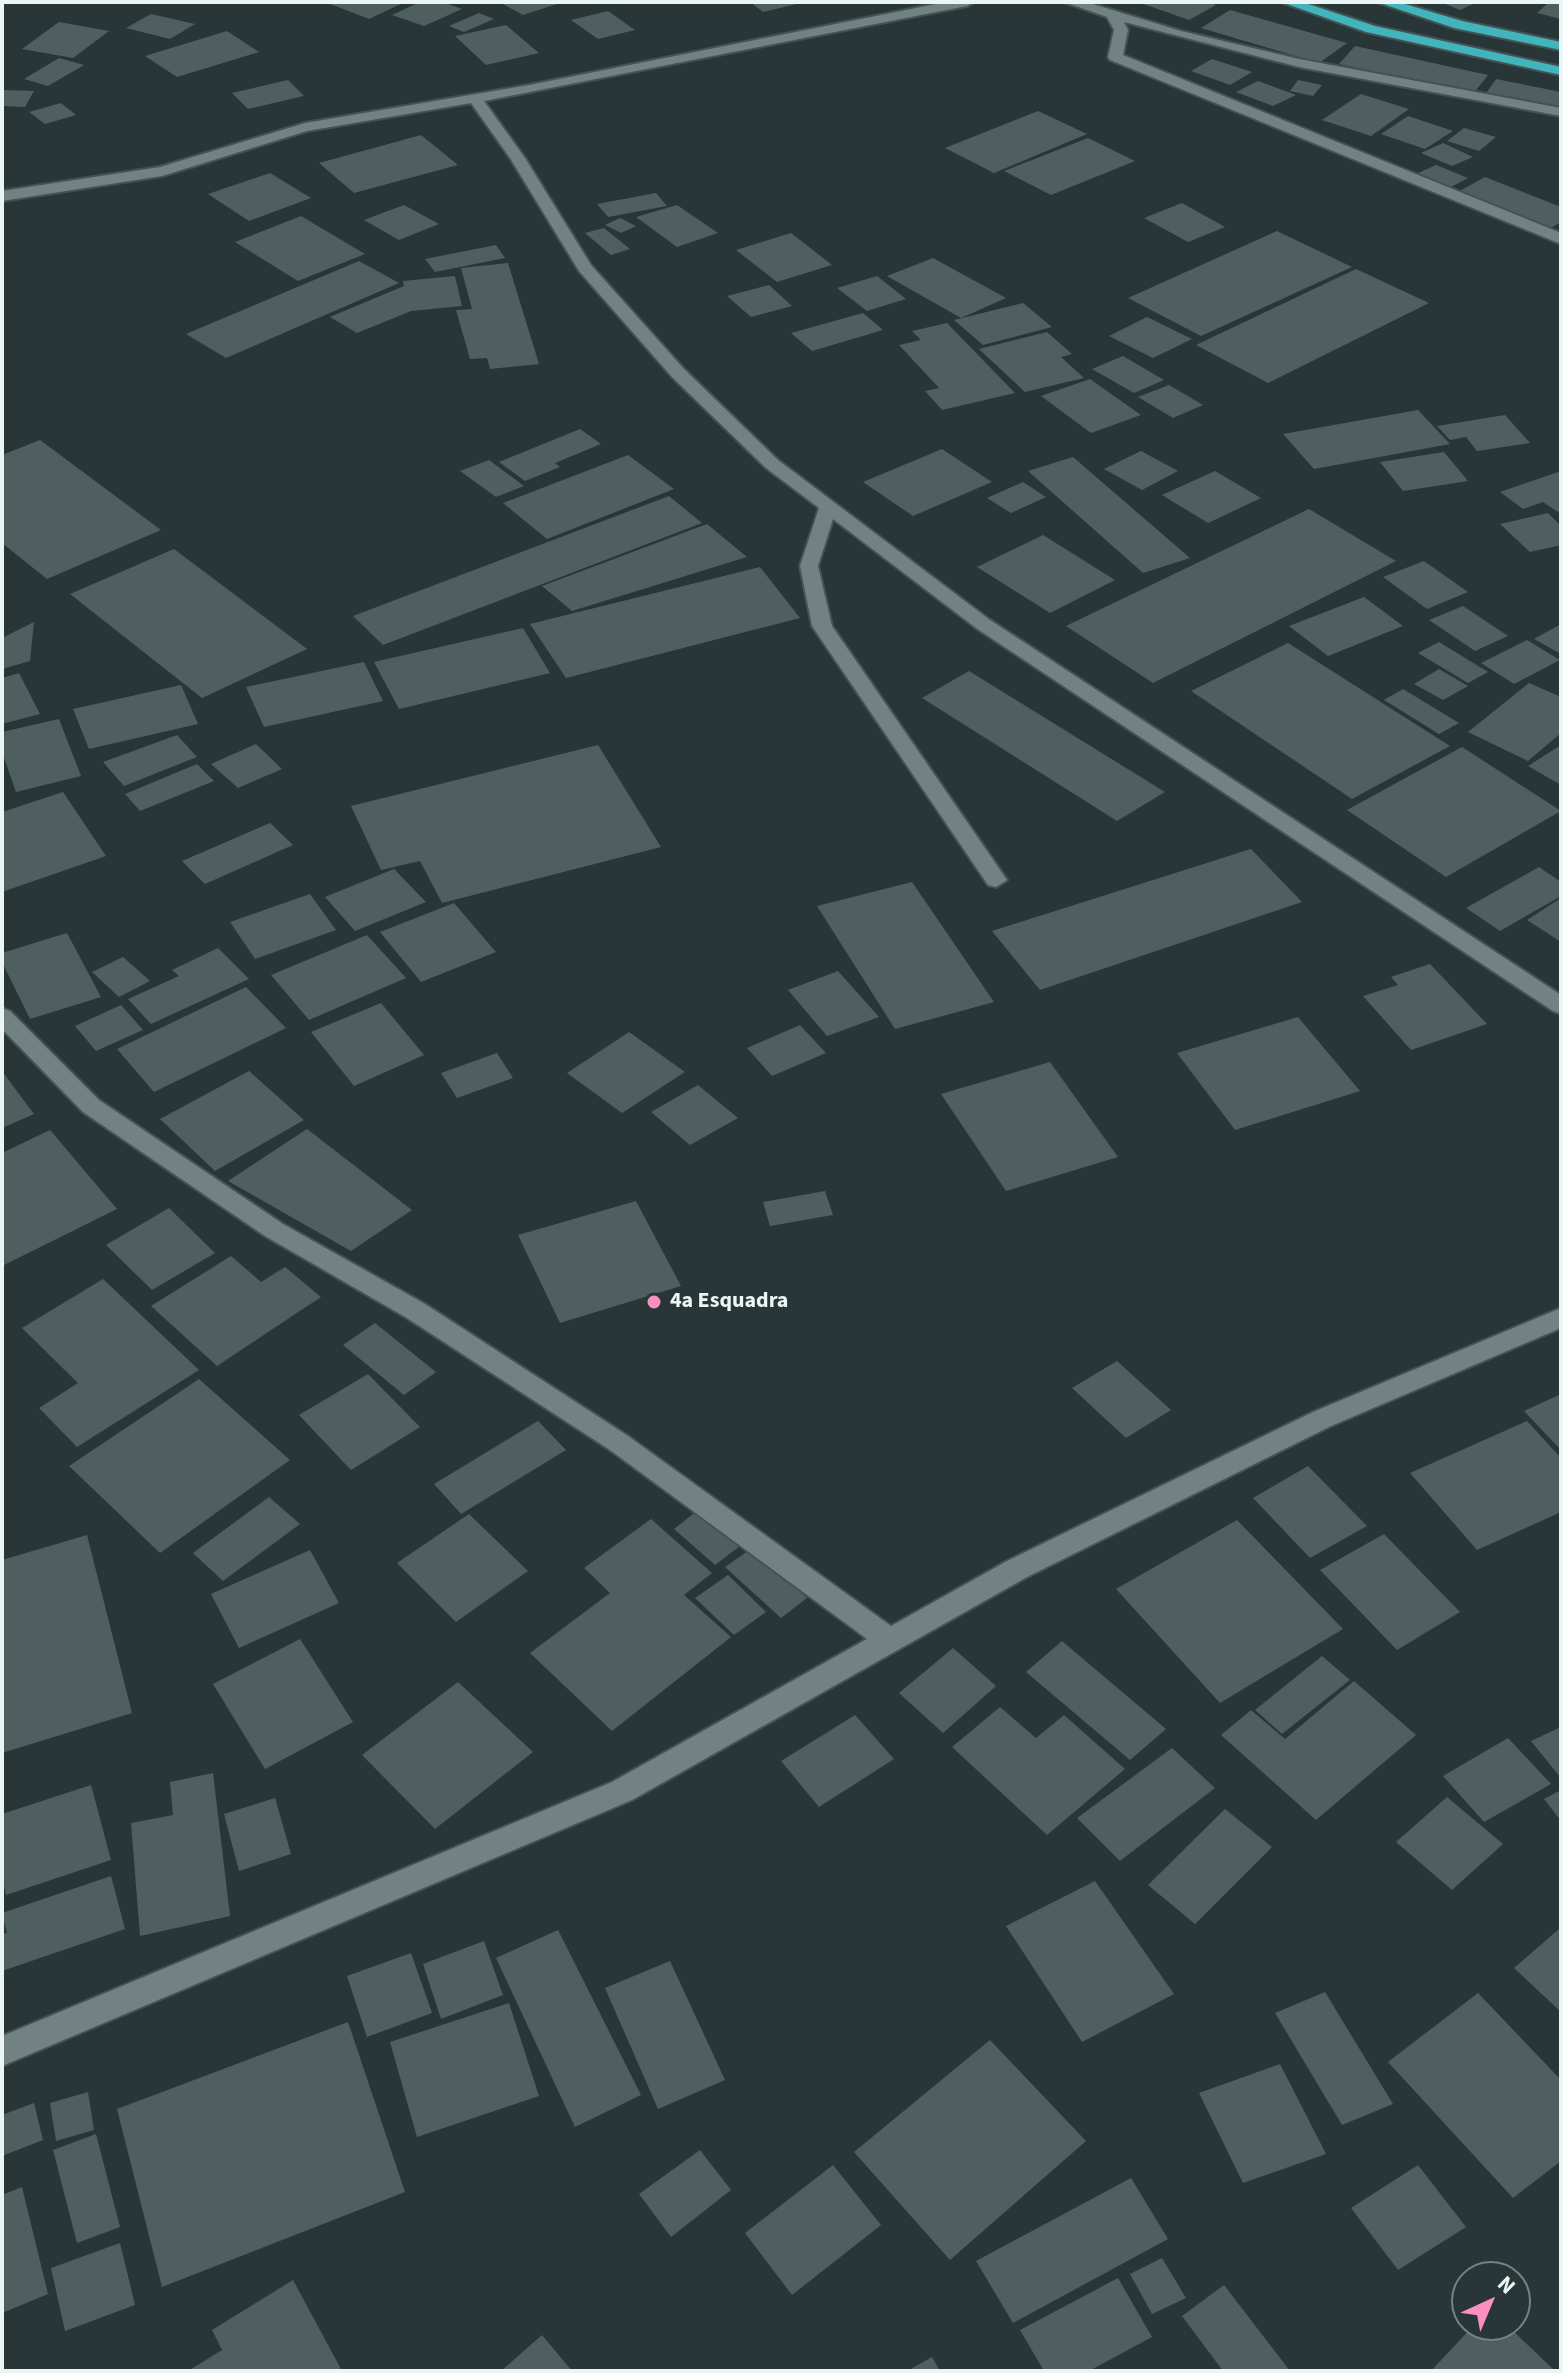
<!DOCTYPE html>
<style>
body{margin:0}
#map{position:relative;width:1563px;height:2373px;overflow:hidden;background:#283637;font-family:"Source Sans 3",sans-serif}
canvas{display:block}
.frame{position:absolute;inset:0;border:4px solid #ecf5f6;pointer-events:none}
.north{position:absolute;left:1451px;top:2261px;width:80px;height:80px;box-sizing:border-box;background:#283637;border:2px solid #768283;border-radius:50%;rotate:44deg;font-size:22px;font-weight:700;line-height:32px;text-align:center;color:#ecf5f6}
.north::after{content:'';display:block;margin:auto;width:28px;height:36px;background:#fc8fc2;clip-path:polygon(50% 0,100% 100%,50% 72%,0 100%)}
</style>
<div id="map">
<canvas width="1563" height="2373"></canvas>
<div class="frame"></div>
<div class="north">N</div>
</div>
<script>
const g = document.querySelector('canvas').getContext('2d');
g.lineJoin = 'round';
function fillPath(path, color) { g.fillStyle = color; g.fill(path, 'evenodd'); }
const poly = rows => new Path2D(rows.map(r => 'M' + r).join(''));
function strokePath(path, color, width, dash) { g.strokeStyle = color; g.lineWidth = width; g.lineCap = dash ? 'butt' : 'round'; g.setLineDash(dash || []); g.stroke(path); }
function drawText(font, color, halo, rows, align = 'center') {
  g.font = font + ' "Source Sans 3",sans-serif'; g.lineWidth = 6; g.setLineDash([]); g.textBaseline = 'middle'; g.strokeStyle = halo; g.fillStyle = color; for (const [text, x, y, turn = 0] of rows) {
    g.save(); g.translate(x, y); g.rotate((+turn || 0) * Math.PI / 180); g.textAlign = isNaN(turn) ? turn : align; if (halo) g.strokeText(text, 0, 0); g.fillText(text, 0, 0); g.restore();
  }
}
fillPath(poly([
 [325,2,405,2,369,19],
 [420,2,443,2,462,9,424,26,392,15],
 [499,2,560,2,560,3,523,15],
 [750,2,801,2,801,3,763,12],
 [1138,2,1207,2,1216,5,1189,20],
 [1441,2,1477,2,1460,10],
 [1549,2,1561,2,1561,19,1537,13],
 [1230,10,1347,43,1319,63,1201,28],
 [608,11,635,30,598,39,571,20],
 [479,13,494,19,464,32,449,26],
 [151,14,195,24,170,39,126,28],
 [59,22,109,31,73,58,22,49],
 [506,25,539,53,486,65,455,36],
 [227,31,259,52,177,77,145,56],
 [1355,46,1488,75,1473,94,1339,64],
 [59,58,84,65,48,86,24,79],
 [1212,59,1252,72,1230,85,1191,71],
 [1496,79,1561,92,1561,110,1485,95],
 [288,80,304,96,248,109,232,93],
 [1298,80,1322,85,1313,96,1290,91],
 [1258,81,1296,95,1273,106,1236,92],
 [2,90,34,91,25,107,2,106],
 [1361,94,1409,109,1371,136,1322,120],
 [61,103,76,115,45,124,29,112],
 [1038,111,1087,134,994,173,945,148],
 [1408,116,1453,131,1425,149,1381,134],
 [1464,128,1496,137,1479,151,1447,141],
 [421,135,458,165,354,193,319,163],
 [1088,138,1135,161,1051,195,1004,171],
 [1443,143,1473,157,1452,166,1421,153],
 [1436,165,1468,178,1449,188,1416,174],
 [270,173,311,198,249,221,208,194],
 [1485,177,1561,207,1561,222,1549,229,1458,192],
 [656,193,667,206,608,217,597,204],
 [1182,203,1225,227,1188,242,1144,218],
 [404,205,439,224,399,240,364,220],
 [677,205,718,233,677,247,636,217],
 [301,216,365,254,298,281,235,242],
 [620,218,636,226,621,233,605,225],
 [604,228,630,249,611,255,585,233],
 [1277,231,1352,267,1201,336,1128,298],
 [791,233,832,265,777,282,736,250],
 [496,245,505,258,435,272,425,259],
 [933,258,1006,298,961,318,887,276],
 [359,261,399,283,226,358,186,334],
 [508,263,539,364,490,369,487,358,470,359,456,310,472,309,461,268],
 [1356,269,1429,303,1268,383,1196,345],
 [455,276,462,306,411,311,357,333,330,317,404,286,403,281],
 [877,276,906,299,867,311,837,288],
 [769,285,792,306,751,317,727,296],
 [1023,303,1052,327,983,345,954,320],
 [863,313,883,330,812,351,791,333],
 [1147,317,1192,339,1153,358,1109,336],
 [947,323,1015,393,942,410,925,391,939,388,899,345,921,340,912,331],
 [1047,332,1072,354,1061,357,1084,378,1025,392,979,349],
 [1123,356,1164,380,1134,393,1092,369],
 [1090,379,1141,415,1091,433,1041,396],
 [1169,385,1203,405,1173,418,1138,397],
 [1418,410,1450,444,1314,469,1283,434],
 [1505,415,1530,443,1477,451,1466,437,1450,440,1437,426],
 [580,429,601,444,555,463,560,467,525,481,499,462],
 [40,440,161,530,47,579,2,543,2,455],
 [942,449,992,482,913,516,863,482],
 [1141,451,1178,471,1142,490,1104,469],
 [1444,452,1468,481,1403,491,1380,462],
 [628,455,674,489,547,539,503,503],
 [1073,457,1190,558,1143,573,1028,471],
 [489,460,524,486,496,497,460,471],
 [1215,471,1261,498,1208,523,1162,495],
 [1561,471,1561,514,1543,502,1523,509,1500,492],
 [1023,482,1046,497,1011,513,987,498],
 [669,496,702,523,383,645,353,616],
 [1309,509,1396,561,1153,683,1066,626],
 [1548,513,1561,526,1561,545,1530,552,1500,524],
 [707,524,747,557,572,611,542,586],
 [1043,535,1115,580,1050,613,977,567],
 [174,549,307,649,202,698,70,594],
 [1424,561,1468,592,1427,609,1383,577],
 [760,567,800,618,566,678,530,624],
 [1364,597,1403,626,1328,656,1289,626],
 [1463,606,1508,636,1475,651,1429,620],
 [34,622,30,661,2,669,2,638],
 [1561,624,1561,654,1534,639],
 [523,628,550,673,399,709,374,662],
 [1527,640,1560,660,1514,684,1481,663],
 [1439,642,1488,672,1468,683,1418,653],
 [1288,643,1450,746,1352,799,1191,691],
 [364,662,383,701,264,727,246,687],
 [1439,669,1468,686,1443,700,1414,684],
 [969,671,1165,792,1117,821,922,698],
 [19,673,40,714,2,724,2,678],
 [1529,683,1561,697,1561,733,1528,761,1468,732],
 [181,685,198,724,89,749,73,709],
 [1403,689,1459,723,1439,734,1384,700],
 [59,719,81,776,16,792,2,752,2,732],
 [177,735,197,757,124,786,103,762],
 [256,744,282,769,238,788,211,764],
 [598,745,661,847,442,903,420,861,381,870,351,806],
 [1561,745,1561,785,1528,766],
 [1462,747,1561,811,1446,877,1347,810],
 [197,764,214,781,140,811,125,794],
 [63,792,106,856,2,892,2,812],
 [270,823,293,845,205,884,182,861],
 [1251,849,1302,902,1040,990,992,931],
 [1539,867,1561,882,1561,896,1500,931,1466,908],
 [394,869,426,902,355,931,325,897],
 [912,882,994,1002,895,1029,817,906],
 [310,894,336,930,255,959,230,922],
 [1561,898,1561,942,1527,920],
 [454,903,496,952,421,982,380,932],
 [67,933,101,997,30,1019,2,962,2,953],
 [367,935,406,978,309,1020,271,975],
 [218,948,249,979,151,1024,128,999,179,976,172,970],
 [123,957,150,981,119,997,92,972],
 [1430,964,1487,1024,1411,1050,1363,996,1398,985,1391,977],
 [838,971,879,1017,827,1036,788,990],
 [246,987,286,1028,154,1092,117,1049],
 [381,1003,424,1055,354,1086,311,1032],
 [121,1005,143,1030,96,1051,75,1026],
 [1298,1017,1360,1091,1235,1130,1177,1053],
 [800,1025,826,1053,772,1076,747,1048],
 [629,1032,685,1072,622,1113,567,1073],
 [497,1053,513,1078,457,1098,441,1073],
 [1050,1062,1118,1157,1006,1191,941,1094],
 [2,1071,34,1114,2,1128],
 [249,1071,304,1120,215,1171,160,1119],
 [698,1085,738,1118,690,1145,651,1112],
 [307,1129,412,1210,351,1251,228,1181],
 [50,1130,117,1209,2,1266,2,1153],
 [825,1191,833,1215,770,1226,763,1202],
 [636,1201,681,1286,560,1323,518,1235],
 [169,1208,215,1253,152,1290,106,1245],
 [231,1256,261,1282,285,1267,321,1297,217,1366,151,1306],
 [103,1279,199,1370,77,1447,39,1408,78,1383,22,1328],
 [375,1323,436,1372,404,1395,343,1345],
 [1117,1361,1171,1410,1126,1438,1072,1388],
 [368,1374,420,1427,351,1470,299,1415],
 [199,1379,290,1460,160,1553,69,1466],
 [1561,1394,1561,1450,1524,1411],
 [538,1421,566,1450,461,1514,434,1484],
 [1527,1421,1561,1458,1561,1512,1477,1550,1410,1473],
 [1308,1466,1367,1526,1310,1558,1253,1498],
 [269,1497,300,1524,223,1581,193,1553],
 [702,1507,744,1543,715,1565,674,1529],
 [469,1514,528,1571,456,1622,397,1563],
 [651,1519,712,1573,684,1595,731,1637,612,1731,530,1653,610,1593,584,1568],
 [1237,1520,1343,1629,1220,1703,1116,1589],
 [1384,1534,1460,1612,1397,1650,1320,1570],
 [87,1535,132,1713,2,1753,2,1560],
 [752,1548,807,1598,781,1618,725,1567],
 [310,1550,339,1603,239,1648,211,1594],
 [728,1575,766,1612,734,1635,695,1598],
 [300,1639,353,1722,265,1769,213,1684],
 [1062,1641,1166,1729,1130,1760,1026,1672],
 [953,1648,996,1686,943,1733,899,1693],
 [1322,1656,1350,1680,1282,1734,1255,1710],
 [1354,1681,1416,1735,1316,1820,1221,1735,1251,1710,1285,1739],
 [458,1682,533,1752,435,1829,362,1755],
 [1000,1707,1036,1738,1064,1715,1125,1769,1047,1835,952,1747],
 [855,1715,894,1759,819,1807,781,1761],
 [1561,1727,1561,1778,1531,1741],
 [1508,1738,1551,1784,1484,1822,1443,1776],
 [1172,1748,1215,1788,1120,1861,1077,1818],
 [213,1773,230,1916,140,1936,131,1823,173,1815,170,1782],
 [91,1785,111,1860,6,1895,2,1876,2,1814],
 [1561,1790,1561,1821,1544,1799],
 [1447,1797,1503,1844,1452,1890,1396,1842],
 [275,1798,291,1854,239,1871,224,1814],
 [1225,1809,1272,1847,1195,1924,1148,1885],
 [111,1876,125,1929,2,1971,2,1934,7,1933,2,1913],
 [1095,1881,1174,1994,1082,2042,1006,1926],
 [1559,1929,1561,1931,1561,2012,1514,1968],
 [558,1930,641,2095,575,2127,496,1958],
 [484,1941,503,1995,441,2019,423,1964],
 [411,1953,432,2013,367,2037,347,1976],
 [670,1961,725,2080,658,2109,605,1988],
 [1325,1992,1393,2104,1342,2125,1275,2013],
 [1478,1993,1561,2080,1561,2161,1513,2198,1388,2062],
 [509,2003,539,2096,417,2137,390,2042],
 [348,2022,405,2192,162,2287,117,2109],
 [990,2040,1086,2141,950,2260,854,2152],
 [1280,2064,1326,2154,1243,2183,1199,2093],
 [88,2092,94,2130,56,2141,50,2103],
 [34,2103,43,2140,2,2156,2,2115],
 [96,2134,120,2227,77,2243,53,2150],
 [700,2150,731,2190,671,2237,639,2194],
 [833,2165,881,2225,792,2295,745,2233],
 [1418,2165,1466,2227,1398,2270,1351,2208],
 [1131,2178,1168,2239,1013,2323,976,2261],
 [22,2187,48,2294,2,2313,2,2195],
 [120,2243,135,2305,65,2331,51,2268],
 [1162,2258,1186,2298,1152,2314,1130,2274],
 [1118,2278,1152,2337,1089,2371,1044,2371,1020,2330],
 [293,2280,342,2371,188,2371,222,2350,212,2330],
 [1224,2285,1290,2371,1223,2371,1182,2316],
 [1474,2325,1507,2325,1555,2371,1431,2371],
 [542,2335,572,2371,501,2371],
 [932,2357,940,2371,907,2371]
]), '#4f5f60');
const minor = poly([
 [946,2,974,2,967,6,484,101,525,158,591,265,684,369,778,460,990,620,1561,995,1561,1014,1553,1011,976,628,833,519,818,566,832,626,1007,880,996,887,988,885,812,626,800,566,819,508,766,468,672,377,579,271,510,158,471,103,307,131,162,176,2,201,2,191,160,167,305,123,529,85,946,2],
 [1064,2,1086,2,1181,31,1299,59,1561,108,1561,116,1299,67,1124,22,1128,30,1123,55,1561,233,1561,244,1110,60,1108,57,1114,30,1107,17,1064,2],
 [2,1008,10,1011,99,1100,283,1224,425,1304,628,1436,891,1626,1007,1561,1313,1412,1561,1308,1561,1328,1331,1426,1027,1577,632,1800,2,2066,2,2036,612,1782,867,1639,610,1450,407,1318,265,1236,83,1112,2,1029,2,1008]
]);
const highway = poly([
 [1281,2,1302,2,1375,26,1561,67,1561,75,1366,32,1281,2],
 [1377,2,1398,2,1462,21,1561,42,1561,50,1454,28,1377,2]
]);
strokePath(minor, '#455253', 4);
strokePath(highway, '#455253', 4);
fillPath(minor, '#728283');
fillPath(highway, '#41b4bc');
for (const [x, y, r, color] of [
 [654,1302,8,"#fc8fc2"]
]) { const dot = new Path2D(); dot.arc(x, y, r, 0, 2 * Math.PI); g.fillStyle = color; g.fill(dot); strokePath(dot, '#283637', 3); }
drawText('bold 22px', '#ecf5f6', '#283637', [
 ["4a Esquadra",670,1302]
], 'left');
</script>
